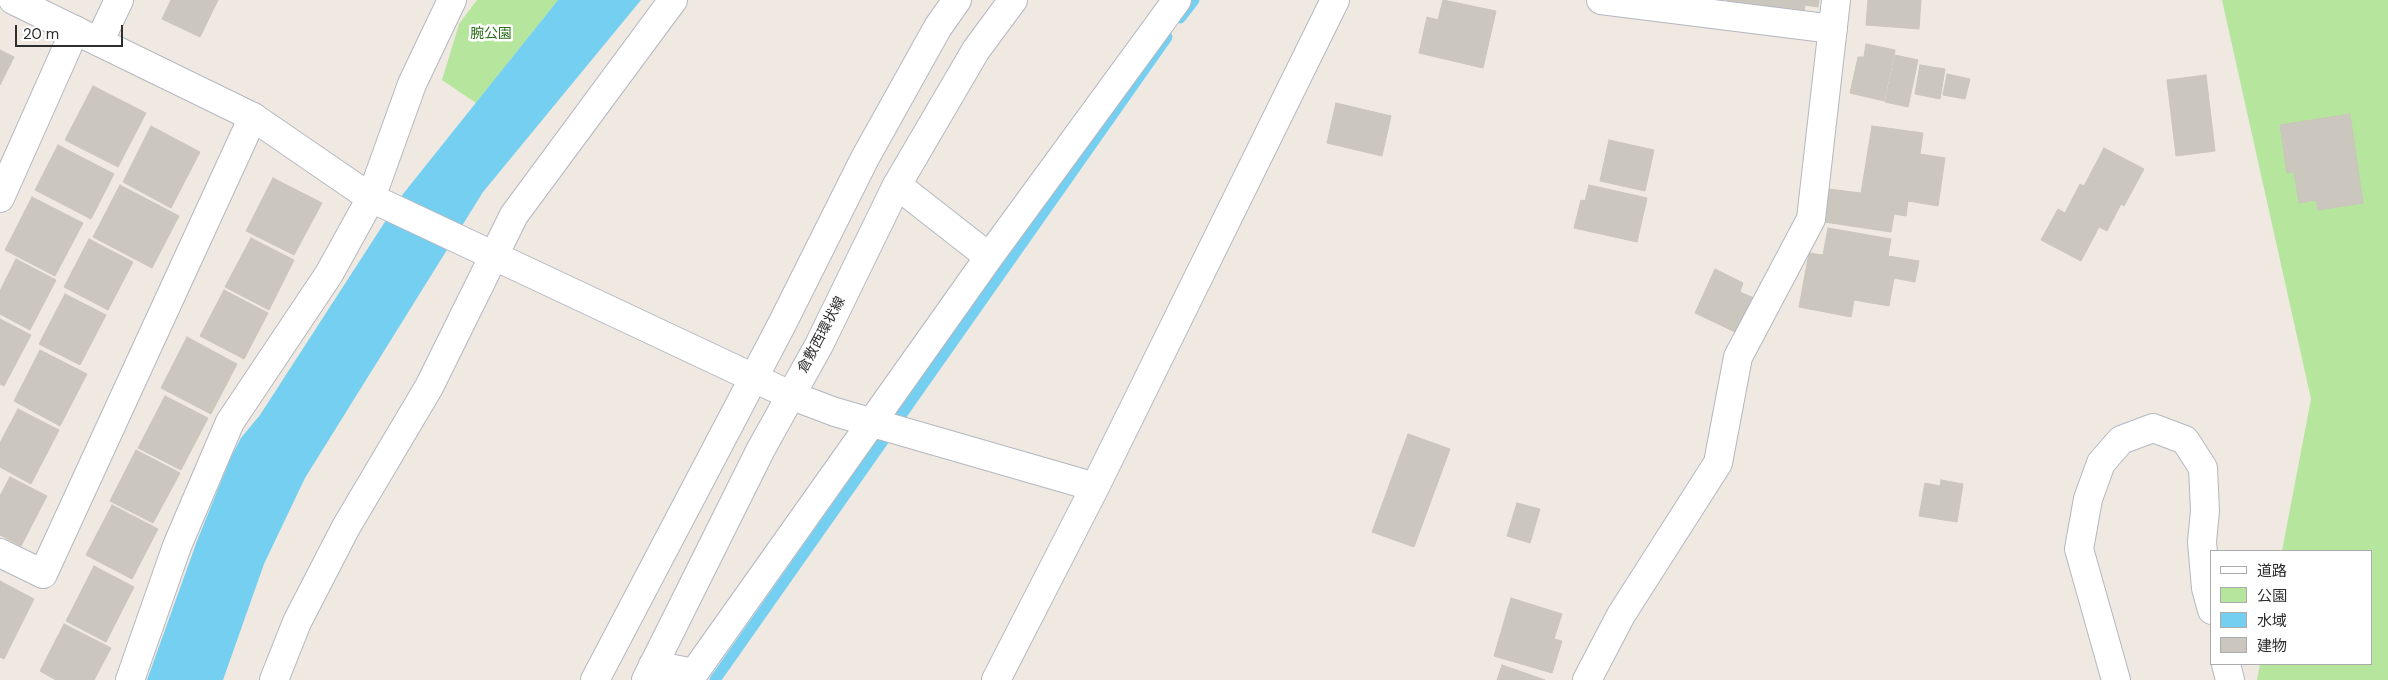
<!DOCTYPE html>
<meta charset="utf-8">
<style>
body{margin:0}
#map{position:relative;width:2388px;height:680px;overflow:hidden;background:#efe9e1;font-family:"DM Sans","Noto Sans JP",sans-serif}
canvas{display:block}
.legend{position:absolute;left:2210px;top:550px;width:162px;height:115px;box-sizing:border-box;background:#fff;border:1px solid #ababab;margin:0;padding:6px 9px;list-style:none;font-size:15px;color:#2e2e2e}
.legend li{display:flex;align-items:center;gap:10px;height:25px}
.legend b{width:25px;border:1px solid #ababab}
.scale{position:absolute;left:15px;top:25px;width:108px;height:22px;box-sizing:border-box;border:2px solid #2e2e2e;border-top:0;padding-left:6px;font-size:15px;line-height:18px;white-space:nowrap;color:#2e2e2e;-webkit-text-stroke:4px #fff;paint-order:stroke}
</style>
<div id="map">
<canvas width="2388" height="680"></canvas>
<ul class="legend">
<li><b style="height:6px;background:#fff"></b>道路</li>
<li><b style="height:14px;background:#b6e59e"></b>公園</li>
<li><b style="height:14px;background:#75cff0"></b>水域</li>
<li><b style="height:14px;background:#cbc7bf"></b>建物</li>
</ul>
<div class="scale">20 m</div>
</div>
<script>
const g = document.querySelector('canvas').getContext('2d');
g.lineJoin = 'round';
function fillPath(path, color) { g.fillStyle = color; g.fill(path, 'evenodd'); }
const poly = rows => new Path2D(rows.map(r => 'M' + r).join(''));
function strokePath(path, color, width, dash) { g.strokeStyle = color; g.lineWidth = width; g.lineCap = dash ? 'butt' : 'round'; g.setLineDash(dash || []); g.stroke(path); }
function drawText(font, color, halo, rows, align = 'center') {
  g.font = font + ' "DM Sans","Noto Sans JP",sans-serif'; g.lineWidth = 5; g.setLineDash([]); g.textBaseline = 'middle'; g.strokeStyle = halo; g.fillStyle = color; for (const [text, x, y, turn = 0] of rows) {
    g.save(); g.translate(x, y); g.rotate((+turn || 0) * Math.PI / 180); g.textAlign = isNaN(turn) ? turn : align; if (halo) g.strokeText(text, 0, 0); g.fillText(text, 0, 0); g.restore();
  }
}
fillPath(poly([
 [477,0,558,0,476,103,442,80,459,24],
 [2222,0,2388,0,2388,680,2257,680,2260,664,2372,664,2372,551,2282,551,2311,399]
]), '#b6e59e');
fillPath(poly([
 [558,0,641,0,483,192,305,478,264,564,223,680,147,680,197,541,231,457,241,438,260,415,403,194]
]), '#75cff0');
strokePath(poly([
 [1180,18,1194,0],
 [715,680,1167,37]
]), '#75cff0', 11);
const building = poly([
 [171,0,218,0,200,37,162,19,171,0],
 [1443,0,1496,11,1483,68,1419,53,1427,17,1438,20,1443,0],
 [1727,0,1819,0,1818,7,1805,5,1804,12,1725,12,1727,0],
 [1868,0,1921,0,1919,29,1866,25,1868,0],
 [1866,44,1895,50,1884,101,1850,93,1858,57,1864,57,1866,44],
 [0,50,14,57,0,85,0,50],
 [1895,55,1918,60,1908,107,1885,102,1895,55],
 [1920,65,1945,69,1940,99,1915,94,1920,65],
 [1947,74,1970,79,1965,99,1943,95,1947,74],
 [2206,75,2215,151,2176,156,2167,80,2206,75],
 [93,86,146,113,118,167,65,140,93,86],
 [1336,103,1391,116,1382,156,1327,143,1336,103],
 [2350,114,2363,203,2318,210,2316,200,2299,203,2294,172,2287,173,2280,125,2350,114],
 [151,126,200,152,171,208,123,182,151,126],
 [1872,126,1923,133,1920,154,1945,158,1938,206,1908,201,1906,216,1894,214,1891,232,1824,222,1829,189,1861,193,1872,126],
 [1609,140,1654,150,1645,191,1600,181,1609,140],
 [58,145,114,174,91,219,35,190,58,145],
 [2104,148,2144,169,2124,206,2121,204,2107,231,2099,227,2081,261,2041,240,2058,209,2065,213,2080,184,2084,186,2104,148],
 [273,178,322,203,294,255,246,231,273,178],
 [120,185,179,216,152,268,93,237,120,185],
 [1589,185,1647,198,1637,242,1574,228,1581,200,1585,201,1589,185],
 [32,197,83,223,55,276,5,250,32,197],
 [1828,228,1891,239,1888,256,1919,261,1915,282,1894,278,1889,306,1854,300,1851,317,1799,307,1809,253,1823,255,1828,228],
 [251,238,294,260,269,310,225,287,251,238],
 [89,239,133,262,108,310,64,287,89,239],
 [16,259,56,280,30,330,0,314,0,291,16,259],
 [1715,269,1743,283,1740,292,1754,298,1737,333,1695,313,1715,269],
 [224,290,268,313,244,359,200,336,224,290],
 [65,294,106,315,80,365,39,344,65,294],
 [0,319,31,335,4,386,0,384,0,319],
 [187,337,237,364,211,414,161,388,187,337],
 [40,350,87,374,60,426,14,401,40,350],
 [165,396,208,418,181,470,138,448,165,396],
 [18,409,59,430,31,484,0,467,0,443,18,409],
 [1408,434,1450,449,1414,547,1372,532,1408,434],
 [136,450,180,473,153,523,110,501,136,450],
 [10,477,47,496,21,546,0,535,0,496,10,477],
 [1941,480,1963,484,1957,522,1919,516,1925,483,1940,486,1941,480],
 [1517,503,1540,509,1530,543,1507,536,1517,503],
 [112,505,158,529,132,579,86,555,112,505],
 [94,566,134,587,106,642,66,621,94,566],
 [0,581,34,599,4,659,0,657,0,581],
 [1511,598,1562,614,1554,639,1562,641,1552,673,1494,656,1511,598],
 [64,624,111,648,94,680,56,680,40,671,64,624],
 [1502,665,1545,680,1497,680,1502,665]
]);
fillPath(building, '#cbc7bf');
strokePath(building, '#cbc5ba', 1);
const minor = poly([
 [1601,0,1833,29],
 [99,42,119,0],
 [897,185,989,257],
 [0,198,75,30],
 [371,198,790,395,835,412,1095,487],
 [0,553,43,574,253,117],
 [2226,664,2230,680],
 [653,665,694,673,989,257,1177,0],
 [274,680,297,622,346,527,429,387,514,215,673,0],
 [996,680,1095,487,1335,0],
 [1587,680,1621,615,1718,463,1738,357,1811,219,1836,0],
 [2116,680,2079,549,2088,499,2101,463,2121,440,2153,428,2185,440,2203,468,2205,511,2202,542,2206,588,2212,610]
]);
const tertiary = poly([
 [13,0,253,117,371,198],
 [130,680,177,546,230,422,329,274,371,198,412,84,452,0]
]);
const secondary = poly([
 [595,680,782,324,865,158,938,27,957,0],
 [646,680,761,449,819,345,897,185,976,50,1013,0]
]);
strokePath(minor, '#b4b7c1', 30);
strokePath(tertiary, '#b4b7c1', 30);
strokePath(secondary, '#b4b7c1', 30);
strokePath(minor, '#fff', 28);
strokePath(tertiary, '#fff', 28);
strokePath(secondary, '#fff', 28);
drawText('14px', '#2c6e1b', '#fff', [
 ["腕公園",491,34]
]);
drawText('14px', '#2e2e2e', '#fff', [
 ["倉敷西環状線",822,335,-62]
]);
</script>
